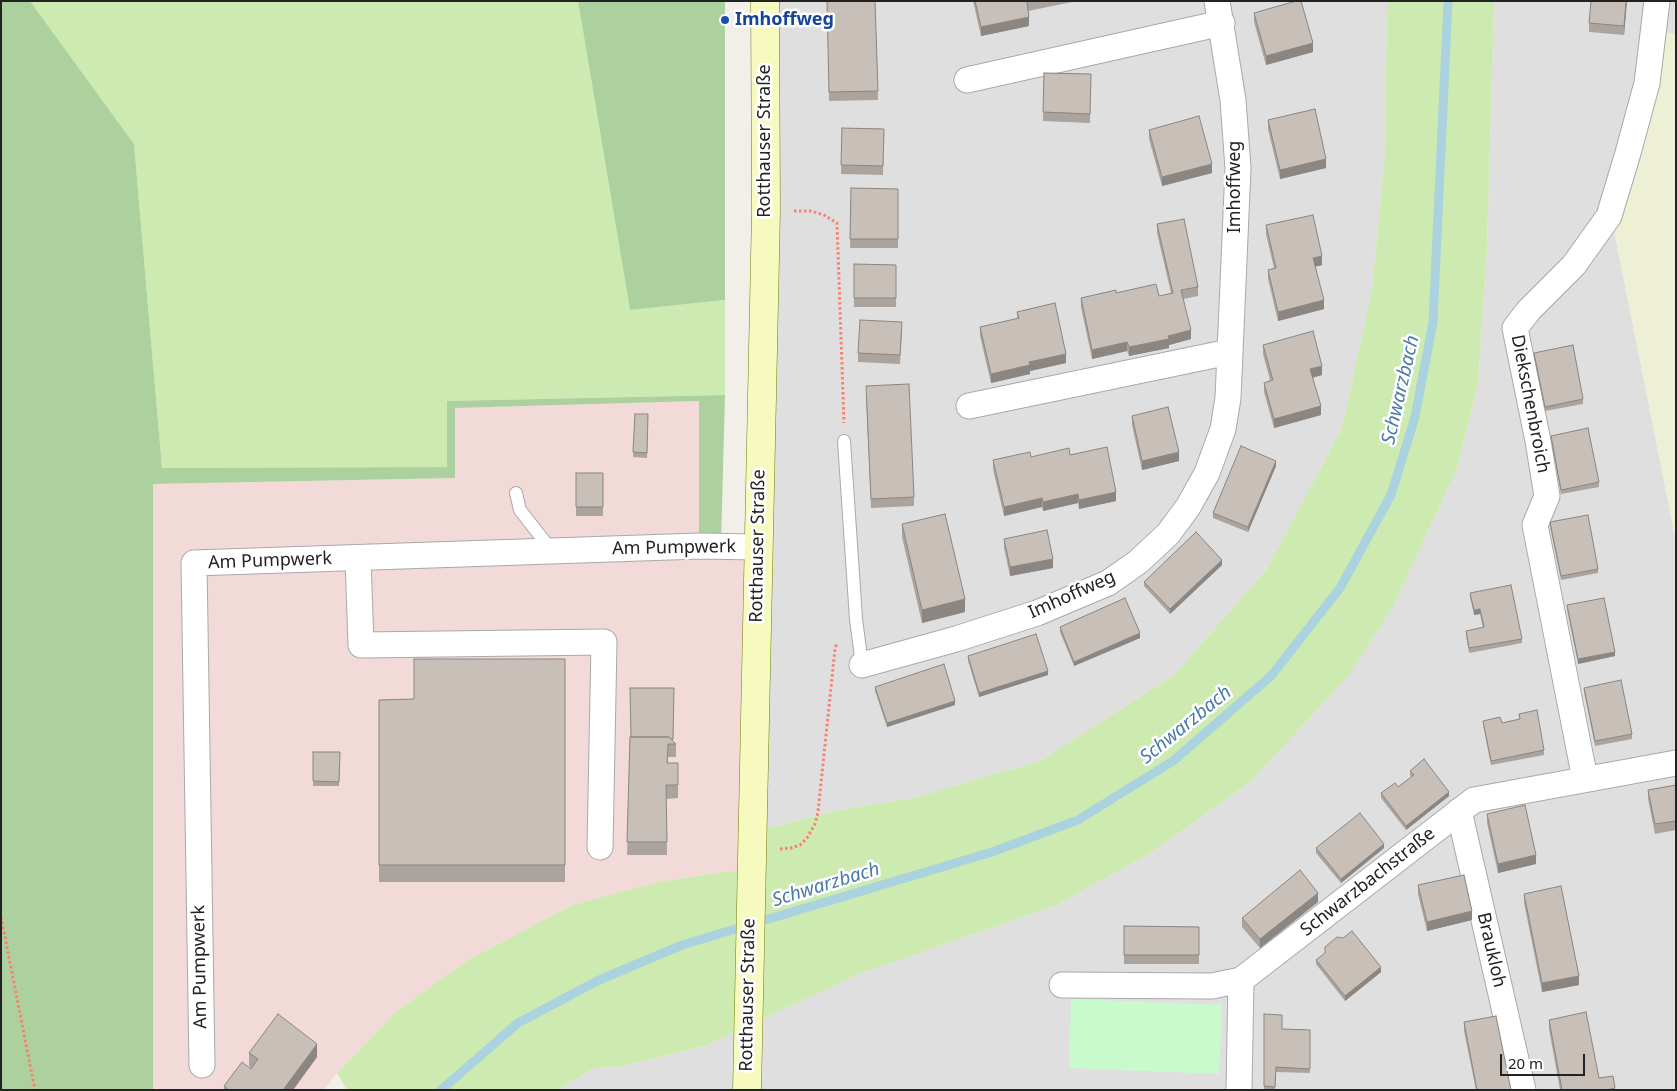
<!DOCTYPE html>
<meta charset="utf-8">
<style>
body{margin:0}
#map{position:relative;width:1677px;height:1091px;overflow:hidden;background:#f2efe9;font-family:"Noto Sans",sans-serif}
canvas{display:block}
.frame{position:absolute;inset:0;border:2px solid #222;pointer-events:none}
.scale{position:absolute;left:1500px;top:1054px;width:85px;height:22px;box-sizing:border-box;border:2px solid #222;border-top:0;padding-left:6px;font-size:15px;line-height:18px;white-space:nowrap;color:#222;-webkit-text-stroke:4px #fff;paint-order:stroke}
</style>
<div id="map">
<canvas width="1677" height="1091"></canvas>
<div class="frame"></div>
<div class="scale">20 m</div>
</div>
<script>
const g = document.querySelector('canvas').getContext('2d');
g.lineJoin = 'round';
function fillPath(path, color) { g.fillStyle = color; g.fill(path, 'evenodd'); }
const poly = rows => new Path2D(rows.map(r => 'M' + r).join(''));
function strokePath(path, color, width, dash) { g.strokeStyle = color; g.lineWidth = width; g.lineCap = dash ? 'butt' : 'round'; g.setLineDash(dash || []); g.stroke(path); }
function drawText(font, color, halo, rows, align = 'center') {
  g.font = font + ' "Noto Sans",sans-serif'; g.lineWidth = 5; g.setLineDash([]); g.textBaseline = 'middle'; g.strokeStyle = halo; g.fillStyle = color; for (const [text, x, y, turn = 0] of rows) {
    g.save(); g.translate(x, y); g.rotate((+turn || 0) * Math.PI / 180); g.textAlign = isNaN(turn) ? turn : align; if (halo) g.strokeText(text, 0, 0); g.fillText(text, 0, 0); g.restore();
  }
}
fillPath(poly([
 [776,1,1387,1,1385,154,1372,290,1342,428,1267,569,1174,675,1040,761,913,798,839,810,757,831],
 [1494,1,1676,1,1676,34,1655,31,1611,215,1676,541,1676,1090,561,1090,561,1088,594,1068,622,1066,705,1046,859,974,1057,905,1154,851,1251,781,1349,674,1393,606,1457,469,1478,383,1487,246]
]), '#e0dfdf');
fillPath(poly([
 [699,401,699,544,755,548,746,869,658,882,572,905,468,960,397,1011,337,1073,324,1090,153,1090,152,484,454,478,454,408]
]), '#f2dad9');
fillPath(poly([
 [1655,31,1676,34,1676,541,1611,215]
]), '#eef0d5');
fillPath(poly([
 [30,1,578,1,630,310,725,300,725,395,447,401,448,467,162,468,134,144],
 [1387,1,1494,1,1487,246,1478,383,1457,469,1393,606,1349,675,1251,781,1154,851,1057,905,859,974,705,1046,622,1066,594,1068,561,1088,561,1090,347,1090,337,1073,397,1011,468,960,572,905,658,882,746,869,757,831,839,810,913,798,1040,761,1174,675,1267,569,1342,428,1372,290,1385,154]
]), '#cdebb0');
fillPath(poly([
 [1,1,30,1,134,144,162,468,447,467,447,401,725,395,721,544,699,544,699,401,455,408,455,478,153,484,153,1090,1,1090],
 [578,1,725,1,725,300,630,310]
]), '#add19e');
fillPath(poly([
 [1071,999,1222,1005,1219,1074,1069,1068]
]), '#c8facc');
strokePath(poly([
 [441,1090,518,1023,597,981,682,945,992,852,1078,820,1173,761,1271,676,1340,588,1391,495,1415,417,1433,322,1448,1]
]), '#aad3df', 9);
const service = poly([
 [844,441,856,619,862,665],
 [516,493,520,510,552,551]
]);
const minor = poly([
 [967,80,1222,23],
 [969,406,1229,352],
 [358,558,361,645,604,642,600,847],
 [862,665,956,639,1037,613,1108,583,1138,562,1168,534,1188,507,1207,473,1223,429,1228,398,1238,168,1233,100,1217,1],
 [1585,779,1535,525,1547,496,1538,441,1515,328,1529,310,1574,265,1609,216,1628,153,1647,83,1657,1],
 [1459,811,1523,1090],
 [1062,985,1212,986,1241,980,1474,800,1676,763],
 [202,1065,194,563,700,546,757,547],
 [1239,1090,1241,980]
]);
const secondary = poly([
 [747,1090,766,211,765,1]
]);
strokePath(service, '#a9a9a9', 14);
strokePath(minor, '#a9a9a9', 27);
strokePath(secondary, '#707d05', 29);
strokePath(poly([
 [794,211,811,211,824,215,837,223,844,423],
 [780,849,791,848,800,845,807,838,815,824,818,812,835,649,837,643],
 [1,917,35,1090]
]), '#fa8072', 3, [2.5, 2.5]);
strokePath(service, '#fff', 12);
strokePath(minor, '#fff', 25);
strokePath(secondary, '#f7fabf', 28);
fillPath(poly([
 [827,1,875,1,878,100,829,101],
 [973,1,1077,1,1028,11,1029,26,981,36],
 [1591,1,1627,1,1624,35,1589,32,1589,23],
 [1254,13,1313,52,1266,65,1254,22],
 [1044,73,1091,74,1090,123,1043,121],
 [1268,120,1326,168,1280,179,1268,129],
 [842,128,884,129,883,175,841,174],
 [1149,130,1212,173,1162,186,1149,139],
 [851,188,898,189,898,248,850,248],
 [1157,224,1198,287,1198,296,1183,299,1191,339,1169,345,1169,348,1129,356,1127,351,1092,359,1081,307,1081,298,1116,293,1159,296,1171,293,1157,233],
 [1266,225,1322,265,1315,267,1324,309,1278,321,1268,279,1268,270,1274,268,1266,234],
 [854,264,896,265,896,307,854,307],
 [1017,312,1066,363,1030,371,1030,374,991,383,980,336,980,327,1017,319],
 [902,331,900,364,858,362,858,353],
 [1263,345,1322,375,1313,378,1321,415,1274,428,1264,392,1264,383,1270,380,1263,354],
 [1534,353,1583,399,1583,404,1545,411,1534,357],
 [866,395,914,497,914,506,871,508],
 [635,414,648,414,647,458,633,457],
 [1132,416,1179,461,1142,470,1132,425],
 [1551,436,1599,482,1599,487,1561,494,1551,440],
 [1070,455,1116,501,1079,509,1078,503,1043,511,1042,507,1004,516,993,469,993,460,1031,457],
 [1276,466,1248,532,1213,518,1213,513],
 [576,473,603,473,603,516,576,516],
 [1550,522,1598,569,1598,573,1561,580,1550,527],
 [902,524,965,612,922,623,902,537],
 [1004,539,1053,568,1010,576,1004,548],
 [1222,565,1170,614,1144,586,1144,582],
 [1470,593,1522,639,1522,643,1469,653,1466,635,1466,631,1483,628,1480,614,1474,615,1470,597],
 [1567,605,1615,656,1578,664,1567,610],
 [1060,627,1140,638,1074,666,1060,632],
 [968,656,1048,675,979,697,968,661],
 [565,659,565,882,379,882,379,700,414,699],
 [875,687,955,705,887,727,875,691],
 [674,688,673,741,676,744,676,757,668,757,668,763,678,763,678,798,666,799,667,855,627,855,631,737],
 [1584,688,1632,734,1632,739,1595,746,1584,692],
 [1519,714,1544,750,1544,755,1491,765,1483,725,1483,721,1502,723,1519,719],
 [313,752,340,752,339,786,313,786],
 [1410,771,1449,796,1406,830,1381,798,1381,793,1398,787,1411,777,1410,775],
 [1676,785,1676,830,1655,834,1648,799,1648,790],
 [1487,814,1536,864,1498,873,1487,823],
 [1316,848,1384,848,1341,883,1316,853],
 [1418,885,1472,920,1427,931,1418,894],
 [1524,894,1579,985,1542,992,1524,903],
 [1318,902,1260,948,1242,927,1242,918],
 [1124,926,1199,927,1199,964,1124,964],
 [1316,960,1381,972,1345,1001,1316,964],
 [1264,1014,1282,1029,1310,1030,1310,1073,1276,1072,1275,1090,1264,1090],
 [1549,1020,1599,1078,1613,1076,1615,1090,1560,1090,1549,1029],
 [1464,1022,1511,1090,1476,1090,1464,1031],
 [249,1053,317,1057,293,1090,224,1090,224,1086,251,1068,249,1066]
]), '#aba49e');
fillPath(poly([
 [1626,1,1627,1,1624,35,1624,26],
 [1029,17,1029,26,981,36,981,27],
 [1313,43,1313,52,1266,65,1266,56],
 [1326,159,1326,168,1280,179,1280,170],
 [1212,164,1212,173,1162,186,1162,177],
 [1322,256,1322,265,1313,267,1313,258],
 [1324,300,1324,309,1278,321,1278,312],
 [1191,330,1191,339,1169,345,1169,348,1129,356,1129,347],
 [1127,342,1127,351,1092,359,1092,350],
 [1066,354,1066,363,1030,371,1030,374,991,383,991,374,1029,362],
 [1322,366,1322,375,1310,378,1310,369],
 [1321,406,1321,415,1274,428,1274,419],
 [1179,452,1179,461,1142,470,1142,461],
 [1276,461,1276,466,1248,532,1248,527],
 [1116,492,1116,501,1079,509,1079,500],
 [1078,494,1078,503,1043,511,1043,502],
 [1042,498,1042,507,1004,516,1004,507],
 [1053,559,1053,568,1010,576,1010,567],
 [1222,560,1222,565,1170,614,1170,609],
 [965,599,965,612,922,623,922,610],
 [1480,609,1480,614,1474,615,1474,610],
 [1140,633,1140,638,1074,666,1074,662],
 [1615,652,1615,656,1578,664,1578,659],
 [1048,671,1048,675,979,697,979,693],
 [955,701,955,705,887,727,887,723],
 [1449,792,1449,796,1406,830,1406,826],
 [1384,844,1384,848,1341,883,1341,879],
 [1536,855,1536,864,1498,873,1498,864],
 [1318,893,1318,902,1260,948,1260,939],
 [1472,911,1472,920,1427,931,1427,922],
 [1381,967,1381,972,1345,1001,1345,996],
 [1579,976,1579,985,1542,992,1542,983],
 [317,1044,317,1057,293,1090,283,1090]
]), '#8b8681');
const building = poly([
 [827,1,875,1,878,91,829,92,827,1],
 [975,1,1032,1,1027,2,1029,17,981,27,975,1],
 [1296,1,1301,1,1313,43,1266,56,1254,13,1296,1],
 [1591,1,1626,1,1624,26,1589,23,1591,1],
 [1044,73,1091,74,1090,114,1043,112,1044,73],
 [1315,109,1326,159,1280,170,1268,120,1315,109],
 [1199,116,1212,164,1162,177,1149,130,1199,116],
 [842,128,884,129,883,166,841,165,842,128],
 [851,188,898,189,898,239,850,239,851,188],
 [1313,215,1322,256,1313,258,1324,300,1278,312,1268,270,1276,268,1266,225,1313,215],
 [1184,219,1198,287,1181,290,1191,330,1168,336,1169,339,1129,347,1127,342,1092,350,1081,298,1116,290,1116,293,1156,284,1159,296,1173,293,1157,224,1184,219],
 [854,264,896,265,896,298,854,298,854,264],
 [1055,303,1066,354,1029,362,1030,365,991,374,980,327,1019,318,1017,312,1055,303],
 [860,320,902,322,900,355,858,353,860,320],
 [1313,331,1322,366,1310,369,1321,406,1274,419,1264,383,1273,380,1263,345,1313,331],
 [1573,345,1583,399,1545,407,1534,353,1573,345],
 [909,384,914,497,871,499,866,386,909,384],
 [1168,407,1179,452,1142,461,1132,416,1168,407],
 [635,414,648,414,647,453,633,452,635,414],
 [1588,428,1599,482,1561,490,1551,436,1588,428],
 [1241,446,1276,461,1248,527,1213,513,1241,446],
 [1107,447,1116,492,1079,500,1078,494,1043,502,1042,498,1004,507,993,460,1030,452,1031,457,1069,448,1070,455,1107,447],
 [576,473,603,473,603,507,576,507,576,473],
 [945,514,965,599,922,610,902,524,945,514],
 [1588,515,1598,569,1561,576,1550,522,1588,515],
 [1047,530,1053,559,1010,567,1004,539,1047,530],
 [1196,532,1222,560,1170,609,1144,582,1196,532],
 [1511,585,1522,639,1469,648,1466,631,1484,627,1480,609,1474,610,1470,593,1511,585],
 [1125,598,1140,633,1074,662,1060,627,1125,598],
 [1604,598,1615,652,1578,659,1567,605,1604,598],
 [1036,634,1048,671,979,693,968,656,1036,634],
 [414,659,565,659,565,865,379,865,379,700,414,699,414,659],
 [944,664,955,701,887,723,875,687,944,664],
 [1621,680,1632,734,1595,741,1584,688,1621,680],
 [630,688,674,688,673,739,671,739,669,737,631,737,630,688],
 [1537,710,1544,750,1491,761,1483,721,1500,717,1502,723,1520,719,1519,714,1537,710],
 [630,737,669,737,676,744,668,744,667,763,678,763,678,785,666,785,667,842,627,842,630,737],
 [313,752,340,752,339,782,313,781,313,752],
 [1424,759,1449,792,1406,826,1381,793,1395,783,1398,787,1414,775,1410,771,1424,759],
 [1676,785,1676,821,1655,824,1648,790,1676,785],
 [1525,805,1536,855,1498,864,1487,814,1525,805],
 [1360,813,1384,844,1341,879,1316,848,1360,813],
 [1300,870,1318,893,1260,939,1242,918,1300,870],
 [1464,875,1472,911,1427,922,1418,885,1464,875],
 [1561,886,1579,976,1542,983,1524,894,1561,886],
 [1124,926,1199,927,1199,955,1124,955,1124,926],
 [1352,931,1381,967,1345,996,1316,960,1325,953,1325,947,1337,937,1343,938,1352,931],
 [1586,1012,1599,1078,1613,1076,1615,1088,1606,1090,1562,1090,1549,1020,1586,1012],
 [278,1014,317,1044,283,1090,229,1090,224,1086,242,1062,251,1069,258,1059,249,1053,278,1014],
 [1264,1014,1282,1015,1282,1029,1310,1030,1310,1069,1276,1067,1275,1087,1264,1086,1264,1014],
 [1496,1016,1511,1090,1477,1090,1464,1022,1496,1016]
]);
fillPath(building, '#c7bfb8');
strokePath(building, '#8b8681', 1);
for (const [x, y, r, color] of [
 [725,20,5,"#1a4fb4"]
]) { const dot = new Path2D(); dot.arc(x, y, r, 0, 2 * Math.PI); g.fillStyle = color; g.fill(dot); strokePath(dot, '#fff', 2); }
drawText('bold 18px', '#164399', '#fff', [
 ["Imhoffweg",735,20]
], 'left');
drawText('18px', '#222', '#fff', [
 ["Rotthauser Straße",765,141,-90],
 ["Imhoffweg",1235,187,-90],
 ["Diekschenbroich",1530,404,79],
 ["Rotthauser Straße",758,546,-89],
 ["Am Pumpwerk",674,548,-1],
 ["Am Pumpwerk",270,561,-2],
 ["Imhoffweg",1072,595,-24],
 ["Schwarzbachstraße",1368,882,-38],
 ["Braukloh",1491,950,77],
 ["Am Pumpwerk",200,967,-91],
 ["Rotthauser Straße",748,995,-89]
]);
drawText('italic 19px', '#4a7aab', '#fff', [
 ["Schwarzbach",1401,390,-77],
 ["Schwarzbach",1186,725,-39],
 ["Schwarzbach",826,885,-17]
]);
</script>
